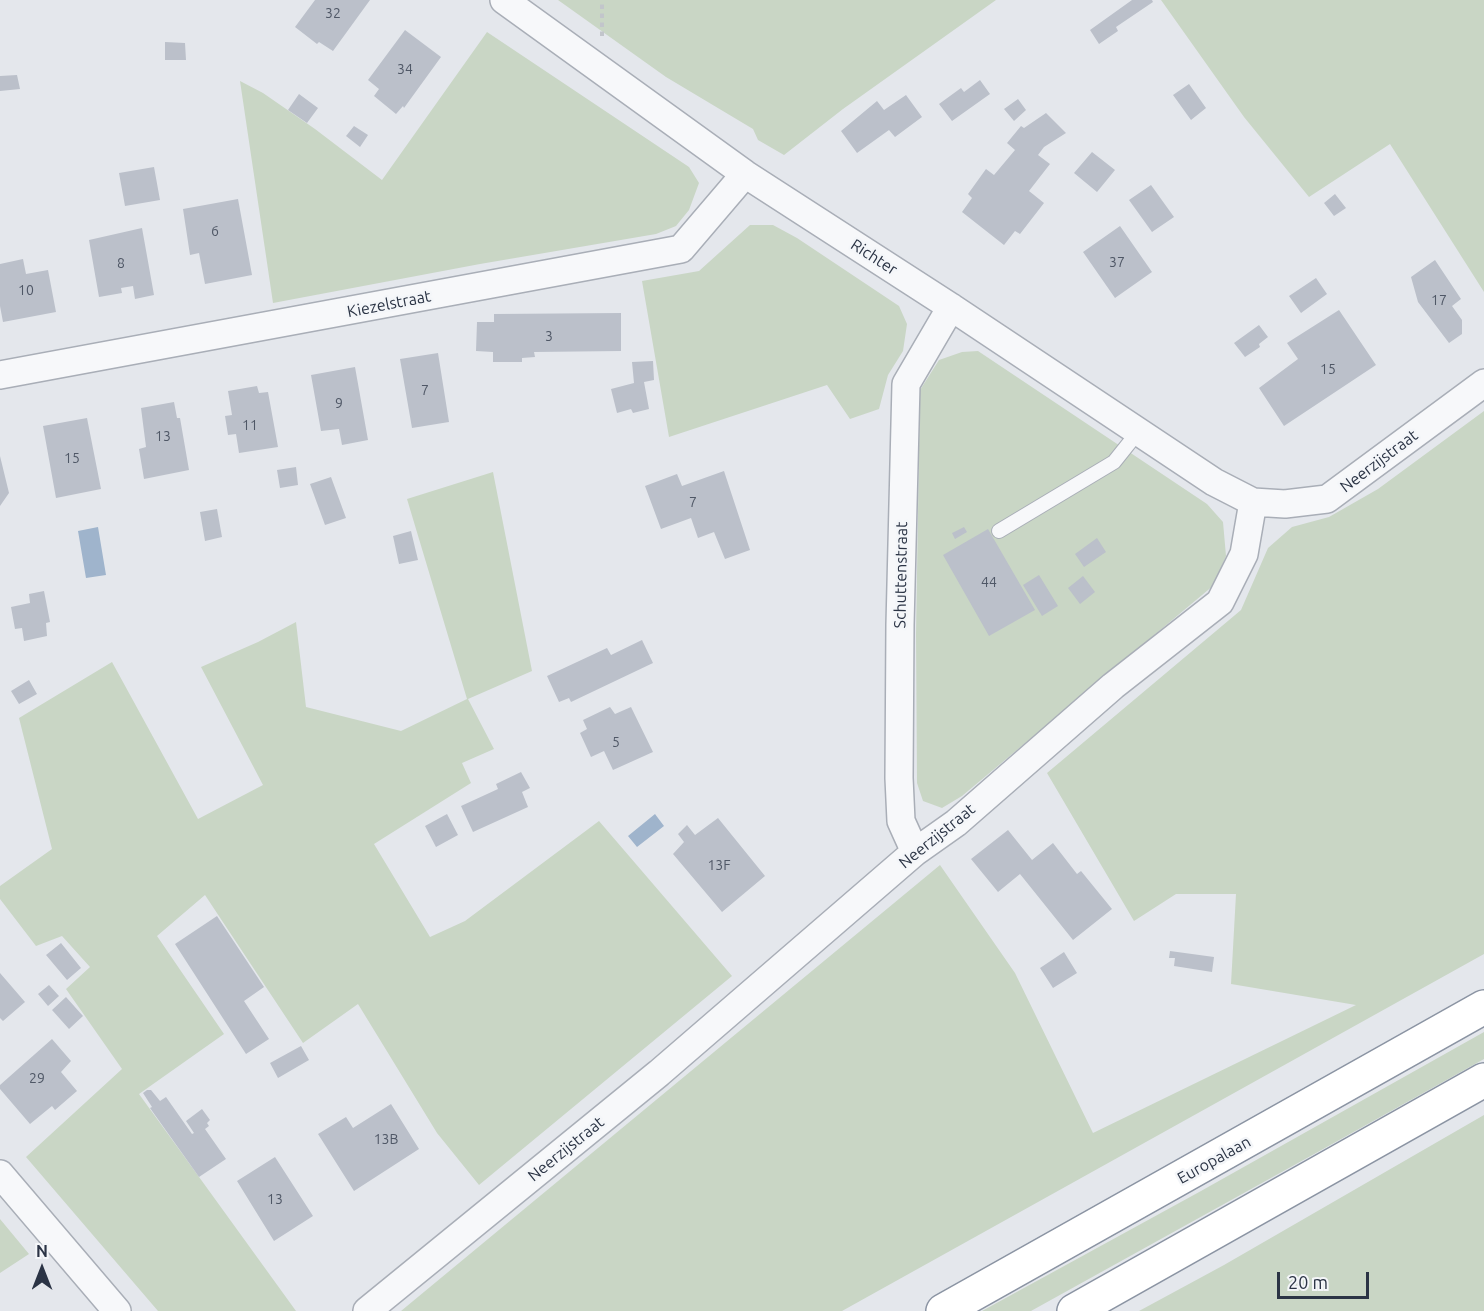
<!DOCTYPE html>
<style>
body{margin:0}
#map{position:relative;width:1484px;height:1311px;overflow:hidden;background:#e4e7ec;font-family:Ubuntu,sans-serif}
canvas{display:block}
.north{position:absolute;left:12px;top:1239px;width:60px;height:60px;-webkit-text-stroke:4px #f4f6f9;paint-order:stroke;rotate:0deg;font-size:16px;font-weight:700;line-height:24px;text-align:center;color:#2b3445}
.north::after{content:'';display:block;margin:auto;width:21px;height:27px;background:#2b3445;clip-path:polygon(50% 0,100% 100%,50% 72%,0 100%)}
.scale{position:absolute;left:1277px;top:1272px;width:92px;height:27px;box-sizing:border-box;border:3px solid #2b3445;border-top:0;padding-left:8px;font-size:18px;line-height:21px;white-space:nowrap;color:#2b3445;-webkit-text-stroke:4px #f4f6f9;paint-order:stroke}
</style>
<div id="map">
<canvas width="1484" height="1311"></canvas>
<div class="north">N</div>
<div class="scale">20 m</div>
</div>
<script>
const g = document.querySelector('canvas').getContext('2d');
g.lineJoin = 'round';
function fillPath(path, color) { g.fillStyle = color; g.fill(path, 'evenodd'); }
const poly = rows => new Path2D(rows.map(r => 'M' + r).join(''));
function strokePath(path, color, width, dash) { g.strokeStyle = color; g.lineWidth = width; g.lineCap = dash ? 'butt' : 'round'; g.setLineDash(dash || []); g.stroke(path); }
function drawText(font, color, halo, rows, align = 'center') {
  g.font = font + ' Ubuntu,sans-serif'; g.lineWidth = 5; g.setLineDash([]); g.textBaseline = 'middle'; g.strokeStyle = halo; g.fillStyle = color; for (const [text, x, y, turn = 0] of rows) {
    g.save(); g.translate(x, y); g.rotate((+turn || 0) * Math.PI / 180); g.textAlign = isNaN(turn) ? turn : align; if (halo) g.strokeText(text, 0, 0); g.fillText(text, 0, 0); g.restore();
  }
}
fillPath(poly([
 [558,0,996,0,843,109,784,155,758,140,753,129,666,77],
 [1161,0,1484,0,1484,292,1390,144,1309,197,1244,117],
 [487,32,689,167,699,183,689,210,676,226,656,234,480,264,273,303,240,81,263,93,315,129,382,180],
 [750,225,773,225,797,238,899,306,907,324,903,351,888,375,879,409,850,419,827,385,669,437,642,281,699,271],
 [978,351,1207,504,1223,522,1226,556,1214,585,962,796,942,808,923,801,917,783,916,634,920,390,939,360,962,352],
 [1484,411,1484,954,842,1311,401,1311,940,865,1015,973,1093,1133,1356,1005,1231,984,1236,894,1176,894,1134,921,1047,773,1241,610,1268,548,1292,527,1329,517,1378,489],
 [493,472,532,671,468,699,494,749,462,763,471,783,374,844,430,937,465,921,599,821,732,976,479,1185,437,1133,358,1004,303,1043,205,895,157,936,224,1034,139,1094,296,1311,158,1311,26,1157,122,1069,66,989,90,967,62,936,36,946,0,899,0,886,52,849,19,718,112,662,198,819,263,785,201,667,258,642,296,622,306,707,401,731,467,699,407,499],
 [1484,1032,1484,1059,1316,1153,1031,1311,982,1311,1201,1191],
 [1484,1115,1484,1311,1139,1311,1224,1265],
 [0,1219,29,1254,0,1273]
]), '#c9d6c5');
fillPath(poly([
 [98,527,106,575,86,578,78,531],
 [655,814,664,826,637,847,628,836]
]), '#9fb4cc');
fillPath(poly([
 [315,0,370,0,333,51,319,42,317,44,295,27],
 [1132,0,1152,0,1153,2,1116,27,1118,31,1099,44,1090,30],
 [405,30,441,57,404,108,403,106,396,114,374,96,379,89,368,80],
 [165,42,185,43,186,60,165,60],
 [17,75,20,89,0,91,0,76],
 [980,80,990,94,952,121,939,104,961,88,964,92],
 [1189,84,1206,108,1191,120,1173,95],
 [299,94,318,108,307,123,288,110],
 [906,95,922,117,895,137,889,130,857,153,841,131,877,101,884,110],
 [1018,99,1026,110,1014,121,1004,109],
 [1046,113,1066,133,1044,147,1038,155,1050,164,1029,191,1044,203,1020,234,1015,231,1004,245,962,212,972,198,968,194,986,169,994,175,1015,150,1007,143,1021,126,1024,128],
 [354,126,368,135,360,147,346,136],
 [1092,152,1115,170,1097,192,1074,173],
 [154,167,160,200,125,206,119,173],
 [1151,185,1174,217,1152,232,1129,200],
 [1335,194,1346,208,1334,216,1324,203],
 [238,199,252,275,205,284,199,253,190,255,183,209],
 [1120,226,1152,272,1115,298,1083,252],
 [142,228,154,295,135,299,133,286,121,288,122,293,99,297,89,240],
 [23,259,26,274,48,270,56,312,3,322,0,306,0,264],
 [1435,260,1461,299,1452,306,1462,320,1462,334,1449,343,1418,302,1411,277],
 [1316,278,1327,294,1301,313,1289,296],
 [1339,310,1376,365,1284,426,1259,388,1298,359,1287,343],
 [621,313,621,351,534,352,535,357,522,358,522,362,493,362,493,352,476,351,477,322,494,322,494,314],
 [1259,325,1268,337,1259,344,1260,347,1245,357,1234,343],
 [438,353,449,422,412,428,400,359],
 [653,361,654,380,644,382,649,409,633,413,631,409,617,413,611,389,634,383,632,362],
 [355,367,368,440,342,445,339,429,321,431,311,375],
 [257,386,259,393,268,392,278,447,239,453,236,434,228,435,225,416,232,415,228,391],
 [174,402,177,418,180,418,189,470,144,479,139,449,146,447,141,408],
 [87,418,101,489,56,498,43,426],
 [0,456,9,493,0,506],
 [296,467,298,485,280,488,277,470],
 [724,471,750,550,725,559,714,532,698,538,691,518,661,529,645,486,677,474,682,486],
 [331,477,346,518,325,525,310,484],
 [217,509,222,537,205,541,200,512],
 [964,527,967,532,955,539,952,533],
 [988,529,1035,610,989,636,943,555],
 [411,531,418,560,399,564,393,536],
 [1097,538,1106,552,1084,567,1075,554],
 [1039,575,1058,606,1042,616,1023,585],
 [1083,576,1095,592,1080,604,1068,588],
 [44,591,50,622,46,623,47,636,24,641,22,628,15,629,11,607,30,603,29,594],
 [642,640,653,663,571,702,569,698,559,702,547,676,607,648,611,655],
 [29,680,37,694,19,704,11,691],
 [610,707,615,714,631,707,653,752,613,770,604,751,591,757,580,733,587,729,583,720],
 [521,772,530,788,522,792,528,807,473,832,461,806,498,789,496,784],
 [447,814,458,835,436,847,425,826],
 [718,818,765,876,722,912,673,854,684,842,678,834,687,825,695,835],
 [1008,830,1032,860,1053,843,1077,874,1081,871,1112,909,1073,940,1020,874,998,892,971,859],
 [217,916,264,987,244,1001,269,1039,246,1054,175,944],
 [61,943,81,968,67,980,46,955],
 [1170,951,1214,957,1212,972,1174,966,1175,958,1169,958],
 [1064,952,1077,973,1053,988,1040,968],
 [0,973,25,1002,3,1021,0,1018],
 [49,985,59,996,48,1006,38,994],
 [66,997,83,1016,69,1029,52,1010],
 [52,1039,71,1061,61,1072,77,1091,55,1110,52,1106,30,1124,0,1089,0,1085],
 [301,1046,309,1060,278,1078,270,1063],
 [147,1090,151,1090,160,1101,166,1097,192,1134,194,1133,186,1121,202,1109,210,1120,207,1123,209,1126,205,1129,226,1159,199,1177,150,1108,152,1107,143,1093],
 [391,1104,419,1149,354,1191,318,1134,346,1117,353,1128],
 [275,1157,313,1216,274,1241,237,1181]
]), '#bbc0ca');
const service = poly([
 [999,531,1114,462,1138,432]
]);
const minor = poly([
 [504,0,745,174,951,307,1214,482,1253,502,1285,504,1327,499,1484,383],
 [0,375,681,249,745,174],
 [915,852,901,821,899,778,900,625,906,384,951,307],
 [0,1174,117,1311],
 [367,1311,659,1073,915,852,956,823,1113,686,1220,602,1244,554,1253,502]
]);
const trunk = poly([
 [943,1311,1484,1007],
 [1074,1311,1484,1080]
]);
strokePath(service, '#a9aeb7', 16);
strokePath(minor, '#a9aeb7', 30);
strokePath(trunk, '#8b94a3', 36);
strokePath(poly([
 [602,36,602,0]
]), '#c2c5cb', 4, [4.5, 4.5]);
strokePath(service, '#f7f8fa', 14);
strokePath(minor, '#f7f8fa', 27);
strokePath(trunk, '#fff', 33);
drawText('14px', '#4f5766', null, [
 ["32",333,13],
 ["34",405,69],
 ["6",215,231],
 ["37",1117,262],
 ["8",121,263],
 ["10",26,290],
 ["17",1439,300],
 ["3",549,336],
 ["15",1328,369],
 ["7",425,390],
 ["9",339,403],
 ["11",250,425],
 ["13",163,436],
 ["15",72,458],
 ["7",693,502],
 ["44",989,582],
 ["5",616,742],
 ["13F",719,865],
 ["29",37,1078],
 ["13B",386,1139],
 ["13",275,1199]
]);
drawText('16px', '#2b3445', '#f4f6f9', [
 ["Richter",874,257,33],
 ["Kiezelstraat",389,304,-11],
 ["Neerzijstraat",1379,461,-37],
 ["Schuttenstraat",901,575,-89],
 ["Neerzijstraat",937,836,-39],
 ["Neerzijstraat",566,1149,-39],
 ["Europalaan",1214,1160,-29]
]);
</script>
